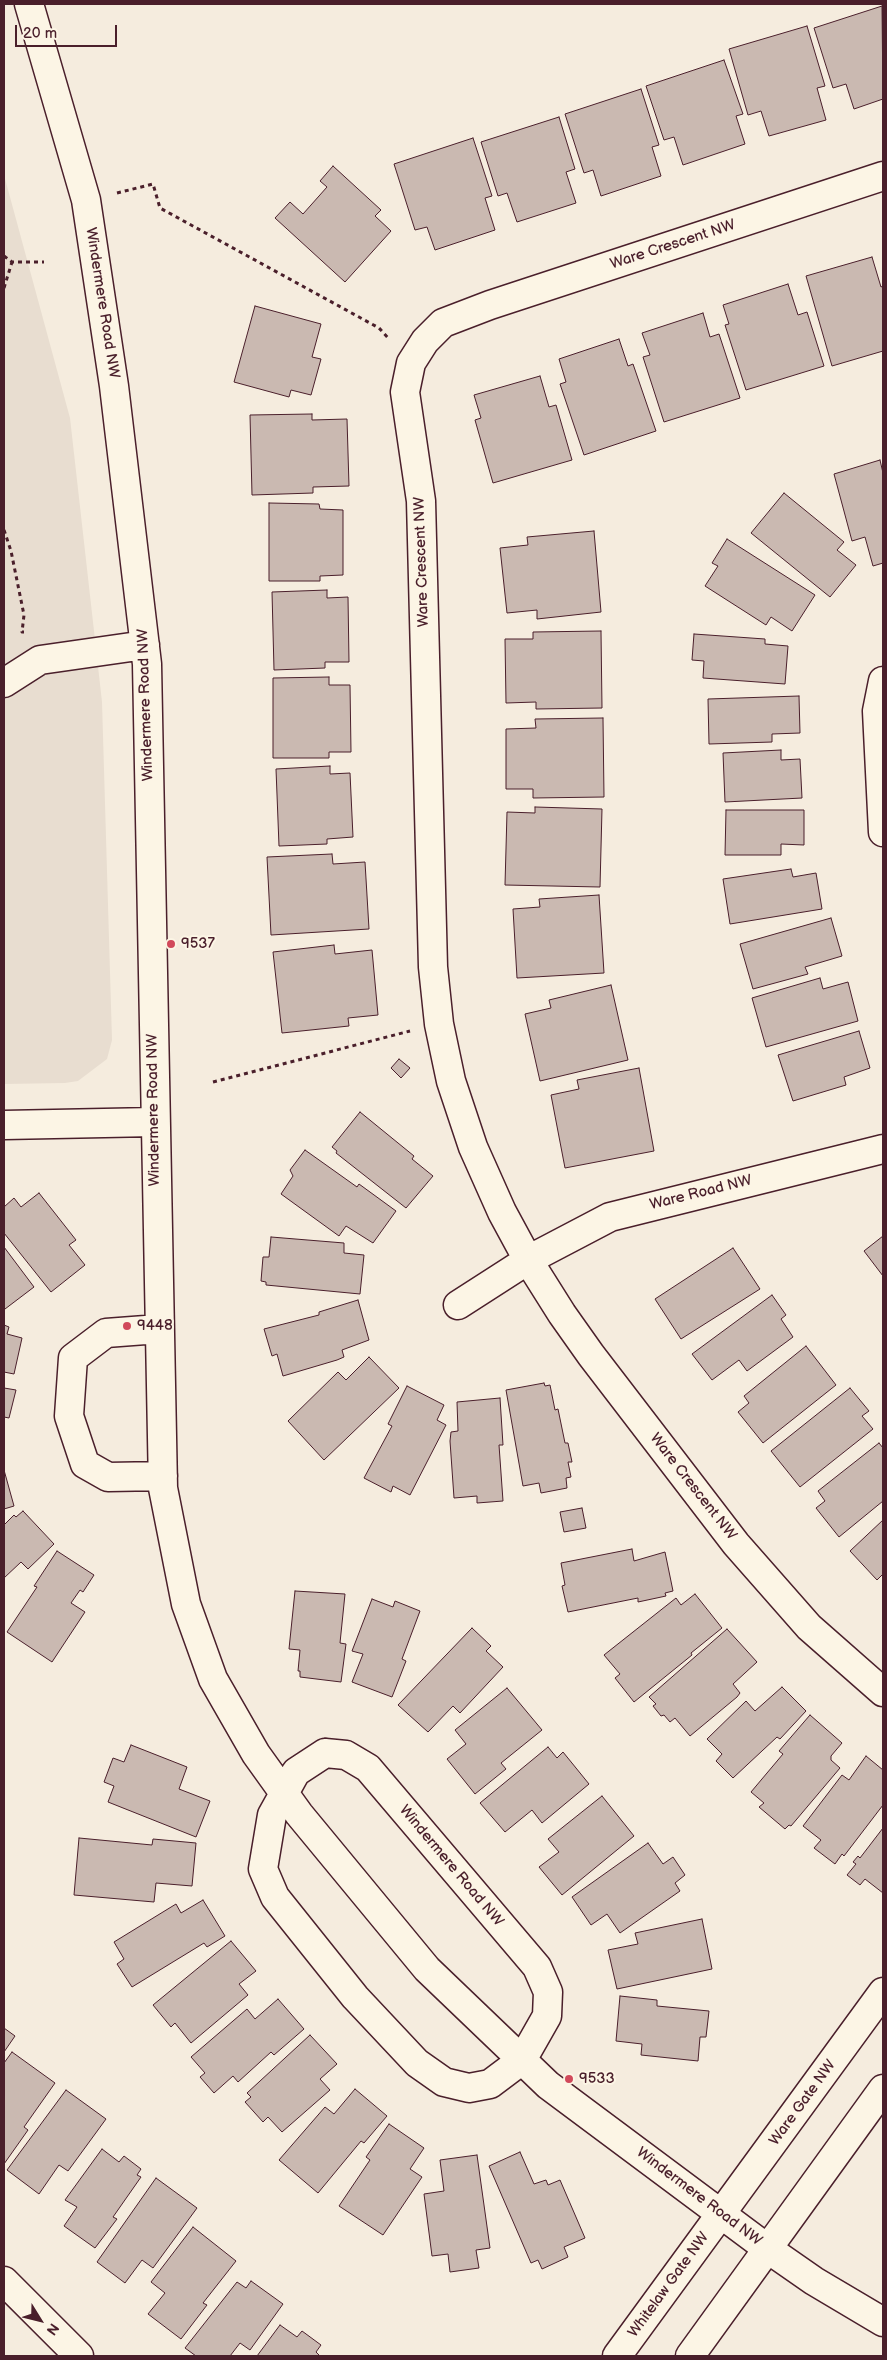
<!DOCTYPE html>
<style>
body{margin:0}
#map{position:relative;width:887px;height:2360px;overflow:hidden;background:#f5ecde;font-family:"Balsamiq Sans",sans-serif}
canvas{display:block}
.frame{position:absolute;inset:0;border:5px solid #4a1f2b;pointer-events:none}
.north{position:absolute;left:15px;top:2295px;width:50px;height:50px;-webkit-text-stroke:4px #fcf5e5;paint-order:stroke;rotate:126deg;font-size:14px;font-weight:700;line-height:20px;text-align:center;color:#4a1f2b}
.north::after{content:'';display:block;margin:auto;width:18px;height:22px;background:#4a1f2b;clip-path:polygon(50% 0,100% 100%,50% 72%,0 100%)}
.scale{position:absolute;left:15px;top:25px;width:102px;height:22px;box-sizing:border-box;border:2px solid #4a1f2b;border-top:0;padding-left:6px;font-size:15px;line-height:18px;white-space:nowrap;color:#4a1f2b;-webkit-text-stroke:4px #fcf5e5;paint-order:stroke}
</style>
<div id="map">
<canvas width="887" height="2360"></canvas>
<div class="frame"></div>
<div class="north">N</div>
<div class="scale">20 m</div>
</div>
<script>
const g = document.querySelector('canvas').getContext('2d');
g.lineJoin = 'round';
function fillPath(path, color) { g.fillStyle = color; g.fill(path, 'evenodd'); }
const poly = rows => new Path2D(rows.map(r => 'M' + r).join(''));
function strokePath(path, color, width, dash) { g.strokeStyle = color; g.lineWidth = width; g.lineCap = dash ? 'butt' : 'round'; g.setLineDash(dash || []); g.stroke(path); }
function drawText(font, color, halo, rows, align = 'center') {
  g.font = font + ' "Balsamiq Sans",sans-serif'; g.lineWidth = 4; g.setLineDash([]); g.textBaseline = 'middle'; g.strokeStyle = halo; g.fillStyle = color; for (const [text, x, y, turn = 0] of rows) {
    g.save(); g.translate(x, y); g.rotate((+turn || 0) * Math.PI / 180); g.textAlign = isNaN(turn) ? turn : align; if (halo) g.strokeText(text, 0, 0); g.fillText(text, 0, 0); g.restore();
  }
}
fillPath(poly([
 [4,175,70,418,102,702,112,1040,107,1059,78,1081,65,1083,4,1084]
]), '#e8ddd0');
const building = poly([
 [882,6,883,99,854,109,846,84,833,88,814,28,882,6],
 [807,26,825,86,817,88,826,120,769,136,761,111,748,115,729,49,807,26],
 [724,60,743,114,736,116,745,144,683,165,674,137,664,140,646,86,724,60],
 [641,89,659,145,652,147,661,176,601,196,593,170,584,173,565,114,641,89],
 [559,117,575,169,566,172,576,203,517,222,507,193,498,196,481,142,559,117],
 [473,138,492,196,485,198,495,230,435,250,427,227,415,230,394,164,473,138],
 [333,166,381,210,375,216,391,231,345,282,275,218,290,202,303,214,327,187,320,181,333,166],
 [872,257,881,287,883,286,883,351,832,366,806,276,872,257],
 [788,284,798,315,807,312,824,366,746,390,725,325,729,324,723,305,788,284],
 [255,306,321,324,312,357,321,359,311,395,291,390,289,397,234,382,255,306],
 [703,313,710,337,719,334,740,398,664,422,643,357,650,355,642,333,703,313],
 [619,339,628,366,633,364,656,431,584,455,560,384,566,382,559,359,619,339],
 [540,376,549,407,556,405,572,460,493,483,475,420,481,418,474,395,540,376],
 [312,414,312,420,347,419,349,486,313,487,313,493,252,495,250,415,312,414],
 [880,460,883,473,883,563,873,566,865,537,852,541,834,474,880,460],
 [784,493,844,542,837,550,856,565,830,597,751,533,784,493],
 [269,503,319,504,320,509,343,510,343,575,320,576,320,581,269,581,269,503],
 [594,531,601,612,537,619,537,610,507,613,500,548,528,545,527,537,594,531],
 [727,539,815,595,792,631,771,617,766,625,705,586,718,566,712,563,727,539],
 [327,590,327,598,348,597,349,662,325,662,325,668,274,670,272,592,327,590],
 [601,631,602,708,536,709,536,702,506,703,505,639,533,639,533,632,601,631],
 [694,634,765,639,765,644,788,646,785,684,703,678,704,661,692,660,694,634],
 [329,677,329,685,350,685,351,752,329,752,329,758,273,758,273,678,329,677],
 [799,696,800,733,772,734,772,742,709,744,708,699,799,696],
 [603,718,604,797,533,798,533,789,506,789,506,729,536,728,535,719,603,718],
 [781,750,781,760,800,759,802,798,725,802,723,753,781,750],
 [330,766,330,774,350,773,353,837,327,839,327,844,279,846,276,769,330,766],
 [535,807,602,809,600,887,505,885,507,812,535,813,535,807],
 [726,810,804,810,804,845,781,844,781,855,725,855,726,810],
 [332,854,333,864,365,862,369,929,271,935,267,857,332,854],
 [791,869,793,877,816,873,822,909,730,924,723,879,791,869],
 [599,895,604,973,517,978,513,909,540,907,539,899,599,895],
 [831,918,842,956,805,967,808,974,753,989,740,944,831,918],
 [334,945,335,954,372,950,378,1015,348,1018,349,1026,282,1033,273,952,334,945],
 [820,978,823,989,848,982,858,1021,766,1047,752,998,820,978],
 [611,985,628,1060,540,1081,525,1014,551,1008,549,1000,611,985],
 [859,1031,870,1068,844,1077,846,1085,793,1101,778,1055,859,1031],
 [399,1059,410,1068,401,1078,391,1068,399,1059],
 [639,1068,654,1151,565,1168,551,1095,579,1089,577,1080,639,1068],
 [360,1112,414,1156,412,1159,433,1176,406,1208,336,1153,337,1151,332,1147,360,1112],
 [305,1150,357,1187,359,1184,396,1211,373,1243,346,1226,339,1236,281,1194,293,1176,290,1170,305,1150],
 [39,1193,76,1240,69,1245,85,1265,51,1292,4,1233,4,1207,14,1198,21,1207,39,1193],
 [883,1236,883,1276,864,1251,883,1236],
 [271,1237,344,1243,344,1253,364,1255,360,1294,266,1285,266,1282,261,1281,263,1257,269,1257,271,1237],
 [4,1247,34,1287,5,1309,4,1307,4,1247],
 [733,1248,760,1289,681,1339,655,1299,733,1248],
 [772,1295,786,1315,781,1319,793,1337,747,1371,739,1360,712,1380,692,1354,772,1295],
 [358,1300,369,1340,342,1350,344,1357,337,1360,283,1376,277,1354,272,1356,264,1329,319,1315,319,1312,358,1300],
 [4,1325,9,1327,7,1334,22,1338,14,1374,4,1372,4,1325],
 [806,1346,836,1385,763,1443,738,1412,749,1403,744,1396,806,1346],
 [369,1357,399,1388,324,1460,288,1421,338,1372,346,1380,369,1357],
 [544,1383,545,1386,550,1385,555,1410,558,1409,565,1443,568,1443,572,1462,568,1462,571,1477,566,1478,567,1488,541,1493,539,1483,523,1486,506,1390,544,1383],
 [407,1386,444,1405,437,1420,446,1425,410,1495,393,1486,391,1492,364,1478,392,1426,388,1424,407,1386],
 [4,1388,16,1390,9,1418,4,1417,4,1388],
 [850,1388,869,1411,862,1416,873,1429,800,1487,771,1451,850,1388],
 [500,1398,503,1445,499,1445,503,1501,477,1503,477,1496,454,1498,450,1441,451,1432,458,1431,457,1402,500,1398],
 [879,1443,883,1448,883,1501,839,1537,816,1508,825,1501,818,1491,879,1443],
 [4,1470,14,1506,4,1509,4,1470],
 [582,1508,586,1528,564,1532,560,1512,582,1508],
 [23,1511,54,1544,28,1569,21,1562,4,1578,4,1525,14,1515,16,1517,23,1511],
 [883,1520,883,1574,877,1580,850,1551,883,1520],
 [632,1549,634,1561,665,1552,673,1591,665,1593,666,1596,638,1602,638,1598,568,1612,562,1586,565,1585,561,1563,632,1549],
 [57,1551,94,1575,83,1592,80,1590,71,1603,85,1612,52,1662,7,1632,37,1587,34,1586,57,1551],
 [295,1591,345,1594,340,1643,346,1644,341,1682,300,1677,300,1671,298,1671,300,1650,289,1649,295,1591],
 [695,1594,722,1628,691,1653,692,1655,634,1702,615,1678,620,1674,604,1655,676,1598,681,1605,695,1594],
 [372,1599,393,1607,395,1601,420,1611,402,1659,406,1661,392,1697,352,1682,363,1654,352,1651,372,1599],
 [472,1628,491,1646,486,1651,503,1667,460,1713,453,1706,428,1732,398,1705,472,1628],
 [727,1629,757,1662,733,1684,740,1693,737,1697,690,1736,675,1718,670,1722,664,1715,661,1716,653,1706,656,1704,649,1697,727,1629],
 [782,1687,806,1711,780,1739,777,1737,733,1778,716,1761,722,1754,707,1739,746,1701,755,1711,782,1687],
 [507,1688,542,1730,501,1763,506,1769,475,1794,447,1759,466,1744,455,1730,507,1688],
 [810,1715,842,1743,831,1756,831,1760,840,1768,791,1826,789,1825,785,1829,759,1807,764,1803,751,1792,783,1754,779,1751,810,1715],
 [131,1745,187,1767,179,1789,210,1801,196,1837,108,1802,114,1786,104,1782,113,1758,124,1762,131,1745],
 [548,1747,557,1758,563,1752,589,1784,542,1823,532,1810,505,1832,480,1803,548,1747],
 [866,1756,883,1770,883,1805,844,1856,842,1854,835,1864,814,1848,821,1840,803,1826,842,1775,849,1780,866,1756],
 [602,1796,634,1836,562,1895,539,1867,559,1852,548,1839,602,1796],
 [883,1828,883,1893,865,1879,860,1885,847,1875,856,1864,853,1862,858,1856,860,1858,883,1828],
 [79,1838,152,1845,153,1839,196,1843,192,1886,156,1883,154,1902,74,1895,79,1838],
 [648,1843,663,1864,673,1857,685,1875,675,1883,680,1891,620,1933,607,1914,591,1925,572,1897,648,1843],
 [203,1900,225,1936,207,1947,204,1943,132,1987,117,1964,124,1959,114,1942,176,1904,181,1913,203,1900],
 [702,1919,712,1969,617,1989,608,1950,638,1944,635,1933,702,1919],
 [231,1941,256,1971,239,1984,248,1995,191,2043,175,2023,171,2027,153,2005,231,1941],
 [620,1996,657,2000,657,2006,709,2011,706,2037,700,2037,698,2061,641,2055,642,2044,616,2041,620,1996],
 [278,1999,304,2029,274,2055,271,2052,238,2082,233,2076,214,2093,200,2077,205,2073,191,2057,247,2009,255,2019,278,1999],
 [4,2028,15,2036,4,2052,4,2028],
 [310,2035,337,2064,320,2079,330,2090,282,2132,268,2117,263,2122,245,2102,251,2097,247,2093,310,2035],
 [12,2052,55,2083,24,2127,28,2130,4,2164,4,2063,12,2052],
 [355,2089,387,2116,364,2143,361,2141,318,2193,279,2160,325,2107,334,2114,355,2089],
 [66,2090,106,2119,68,2171,59,2165,39,2194,7,2170,66,2090],
 [389,2124,424,2148,410,2169,422,2177,383,2235,339,2206,370,2160,366,2157,389,2124],
 [102,2149,119,2162,124,2156,141,2169,137,2175,141,2177,113,2217,117,2219,95,2248,64,2226,77,2207,65,2200,102,2149],
 [520,2152,534,2184,546,2180,548,2185,560,2180,585,2238,564,2247,568,2257,542,2269,538,2260,531,2263,489,2166,520,2152],
 [477,2155,490,2248,476,2250,479,2268,450,2272,448,2254,432,2256,424,2194,444,2191,440,2160,477,2155],
 [156,2178,197,2208,153,2268,142,2260,125,2283,97,2262,156,2178],
 [193,2227,236,2261,203,2303,207,2305,181,2339,148,2314,165,2293,151,2282,193,2227],
 [251,2281,283,2304,250,2350,240,2343,230,2356,196,2356,185,2348,237,2282,246,2288,251,2281],
 [280,2325,297,2337,302,2331,321,2345,316,2352,319,2355,318,2356,257,2356,280,2325]
]);
fillPath(building, '#cab9b1');
strokePath(building, '#4a1f2b', 1);
const minor = poly([
 [29,4,86,200,114,386,147,664,163,1488,186,1604,213,1679,256,1754,299,1814,427,1969,522,2060,548,2085,768,2249,814,2281,883,2322],
 [883,176,490,305,443,323,425,341,411,363,405,392,421,501,433,967,439,1024,451,1081,473,1147,502,1212,528,1260,562,1314,591,1355,736,1544,809,1627,883,1692],
 [883,681,877,711,883,832],
 [4,683,40,660,145,645],
 [4,1125,154,1122],
 [458,1305,528,1260,610,1217,883,1149],
 [159,1329,106,1333,73,1358,69,1416,85,1464,108,1477,163,1476],
 [325,1753,346,1755,368,1768,537,1967,548,1992,547,2016,522,2060,490,2084,469,2088,444,2082,417,2063,355,1997,275,1897,263,1869,272,1815,296,1772,325,1753],
 [4,2281,79,2356],
 [617,2356,883,1992],
 [690,2356,883,2089]
]);
strokePath(minor, '#4a1f2b', 31);
strokePath(poly([
 [117,193,153,184,160,208,379,328,389,339],
 [4,256,12,262,44,262],
 [4,288,12,262],
 [4,530,11,551,24,615,22,632,24,632],
 [213,1082,410,1031]
]), '#4a1f2b', 3, [4, 4]);
strokePath(minor, '#fcf5e5', 28);
for (const [x, y, r, color] of [
 [171,944,5,"#d1495b"],
 [127,1326,5,"#d1495b"],
 [569,2079,5,"#d1495b"]
]) { const dot = new Path2D(); dot.arc(x, y, r, 0, 2 * Math.PI); g.fillStyle = color; g.fill(dot); strokePath(dot, '#fcf5e5', 2); }
drawText('15px', '#4a1f2b', '#fcf5e5', [
 ["Ware Crescent NW",673,245,-18],
 ["Windermere Road NW",102,303,81],
 ["Ware Crescent NW",422,562,-92],
 ["Windermere Road NW",146,705,-92],
 ["Windermere Road NW",154,1110,-91],
 ["Ware Road NW",701,1193,-14],
 ["Ware Crescent NW",693,1487,52],
 ["Windermere Road NW",451,1866,50],
 ["Ware Gate NW",803,2103,-54],
 ["Windermere Road NW",699,2197,37],
 ["Whitelaw Gate NW",669,2285,-54]
]);
drawText('15px', '#4a1f2b', '#fcf5e5', [
 ["9537",181,944],
 ["9448",137,1326],
 ["9533",579,2079]
], 'left');
</script>
